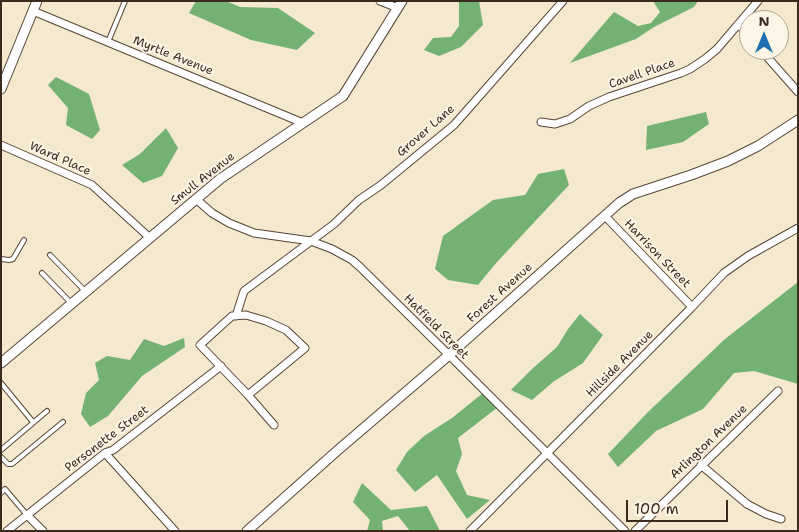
<!DOCTYPE html>
<style>
body{margin:0}
#map{position:relative;width:799px;height:532px;overflow:hidden;background:#f4e8ce;font-family:"Shantell Sans",sans-serif}
canvas{display:block}
.frame{position:absolute;inset:0;border:2px solid #3b2a1e;pointer-events:none}
.north{position:absolute;left:739px;top:10px;width:50px;height:50px;box-sizing:border-box;background:#fcf5e5;border:1px solid #afa495;border-radius:50%;rotate:0deg;font-size:14px;font-weight:700;line-height:20px;text-align:center;color:#3b2a1e}
.north::after{content:'';display:block;margin:auto;width:18px;height:22px;background:#1f6fb2;clip-path:polygon(50% 0,100% 100%,50% 72%,0 100%)}
.scale{position:absolute;left:626px;top:500px;width:102px;height:22px;box-sizing:border-box;border:2px solid #3b2a1e;border-top:0;padding-left:6px;font-size:15px;line-height:18px;white-space:nowrap;color:#3b2a1e;-webkit-text-stroke:4px #fcf5e5;paint-order:stroke}
</style>
<div id="map">
<canvas width="799" height="532"></canvas>
<div class="frame"></div>
<div class="north">N</div>
<div class="scale">100 m</div>
</div>
<script>
const g = document.querySelector('canvas').getContext('2d');
g.lineJoin = 'round';
function fillPath(path, color) { g.fillStyle = color; g.fill(path, 'evenodd'); }
const poly = rows => new Path2D(rows.map(r => 'M' + r).join(''));
function strokePath(path, color, width, dash) { g.strokeStyle = color; g.lineWidth = width; g.lineCap = dash ? 'butt' : 'round'; g.setLineDash(dash || []); g.stroke(path); }
function drawText(font, color, halo, rows, align = 'center') {
  g.font = font + ' "Shantell Sans",sans-serif'; g.lineWidth = 4; g.setLineDash([]); g.textBaseline = 'middle'; g.strokeStyle = halo; g.fillStyle = color; for (const [text, x, y, turn = 0] of rows) {
    g.save(); g.translate(x, y); g.rotate((+turn || 0) * Math.PI / 180); g.textAlign = isNaN(turn) ? turn : align; if (halo) g.strokeText(text, 0, 0); g.fillText(text, 0, 0); g.restore();
  }
}
fillPath(poly([
 [196,1,226,1,240,7,278,8,315,33,297,50,251,40,189,13],
 [459,1,479,1,483,25,461,47,439,56,424,50,433,38,451,37,459,26],
 [653,1,698,1,694,7,654,27,636,39,570,63,614,12,638,26,651,23,660,12],
 [56,77,89,94,100,130,92,139,66,125,68,108,48,85],
 [706,112,709,124,683,142,646,150,647,126],
 [166,128,178,148,162,176,143,183,122,165,140,154],
 [564,169,569,185,497,262,478,285,448,280,435,269,443,236,493,200,525,195,538,174],
 [798,282,798,384,754,371,734,373,703,409,656,431,618,467,608,454,647,413,725,339],
 [580,314,603,335,583,363,553,382,532,400,511,390,532,369,557,347,568,329],
 [184,338,185,347,142,376,108,416,90,427,81,414,86,393,99,380,95,363,107,356,130,360,144,339,164,346],
 [483,393,498,407,458,438,462,454,456,471,467,495,490,500,467,519,437,475,415,492,396,470,407,452,424,436,452,418],
 [362,483,391,510,427,506,440,531,410,531,398,516,382,521,383,531,367,531,370,520,353,502]
]), '#74b274');
const service = poly([
 [108,42,125,1],
 [50,255,85,291],
 [1,259,9,260,13,259,24,240],
 [42,273,71,303],
 [1,383,33,422],
 [1,450,47,411],
 [1,457,8,464,12,464,63,422],
 [1,493,5,489,27,515]
]);
const minor = poly([
 [380,1,398,8],
 [33,11,303,123],
 [738,24,749,36],
 [761,50,798,92],
 [541,122,555,124,570,119,589,106,609,97,681,73,690,69,705,59,717,49,758,1],
 [1,145,92,185,150,238],
 [196,199,212,213,229,223,254,233,311,241,332,249,352,260,360,267,449,355,625,531],
 [605,216,692,307],
 [236,316,244,291,334,224,359,200,381,185,454,125,563,1],
 [248,395,305,348,286,330,266,321,246,315,232,316,200,345,248,395,274,425],
 [105,453,175,531],
 [701,465,747,504,766,514,781,519],
 [27,515,43,531],
 [7,531,105,453,113,450,221,366],
 [470,531,692,307,724,273,748,256,798,228],
 [635,531,778,391]
]);
const tertiary = poly([
 [1,89,37,1],
 [1,363,220,179,343,96,402,1],
 [247,531,338,450,449,355,619,203,633,194,691,175,728,161,758,146,798,120]
]);
strokePath(service, '#574638', 6);
strokePath(minor, '#574638', 9);
strokePath(tertiary, '#574638', 11);
strokePath(service, '#fff', 4);
strokePath(minor, '#fff', 7);
strokePath(tertiary, '#fff', 9);
drawText('12px', '#3b2a1e', '#fcf5e5', [
 ["Myrtle Avenue",173,56,22],
 ["Cavell Place",642,74,-19],
 ["Grover Lane",426,131,-41],
 ["Ward Place",60,159,24],
 ["Smull Avenue",203,179,-38],
 ["Harrison Street",657,254,46],
 ["Forest Avenue",500,293,-42],
 ["Hatfield Street",436,327,45],
 ["Hillside Avenue",620,364,-45],
 ["Personette Street",107,439,-37],
 ["Arlington Avenue",709,442,-44]
]);
</script>
